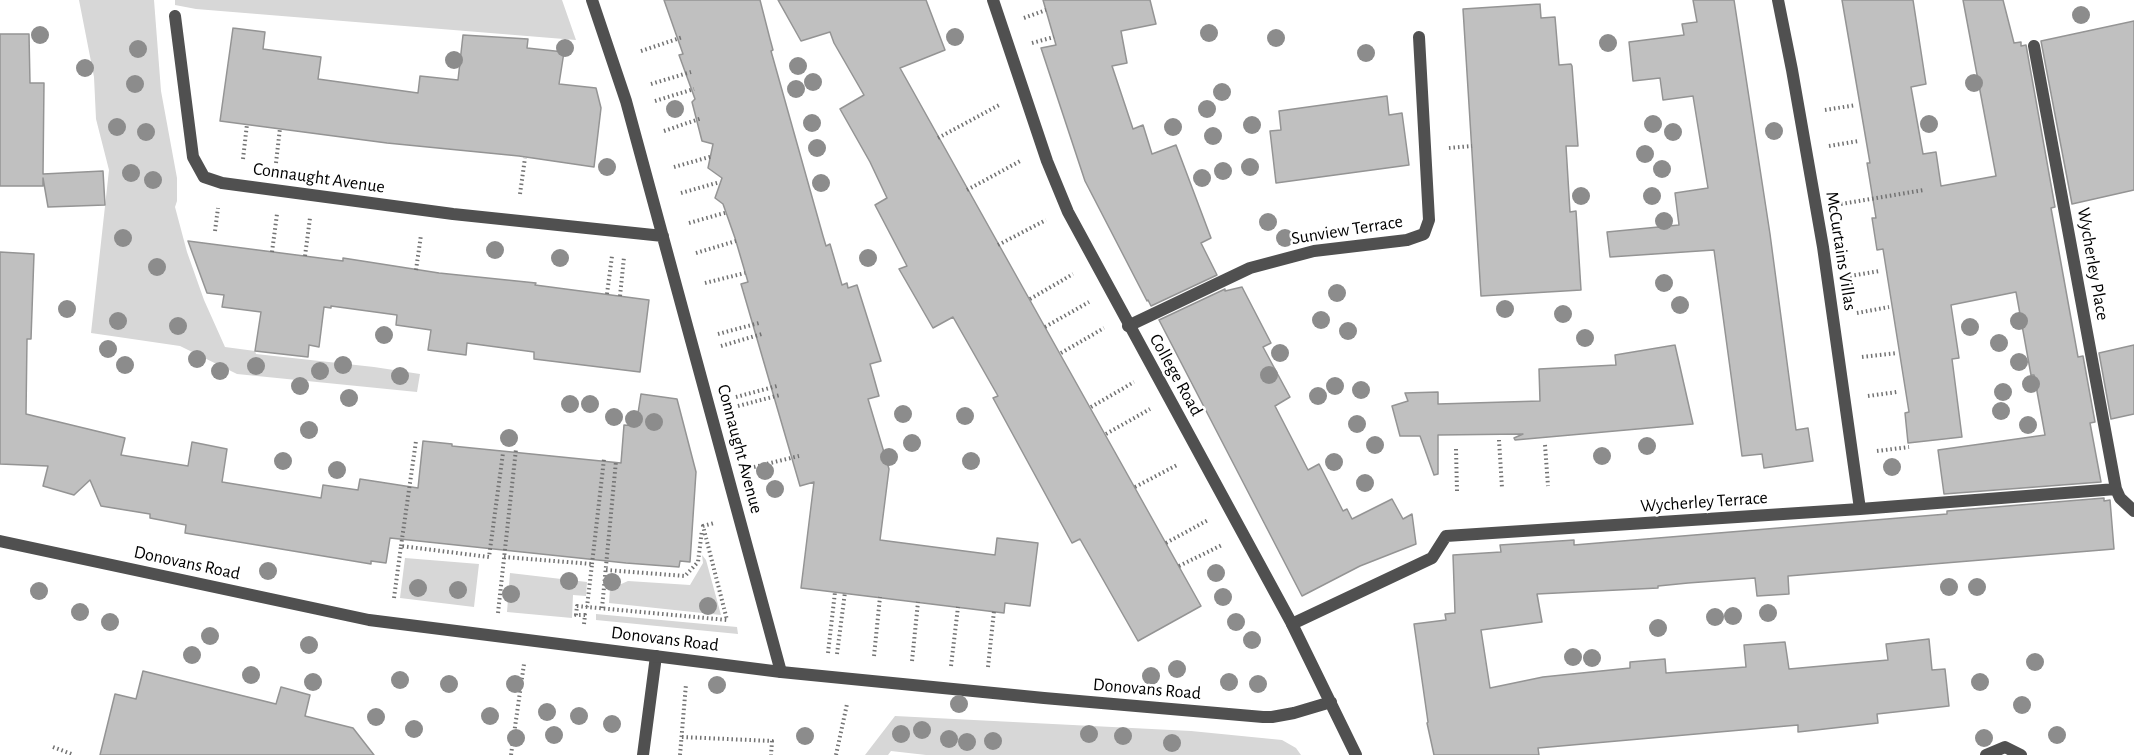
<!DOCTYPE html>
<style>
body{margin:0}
canvas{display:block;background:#fff}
</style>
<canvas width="2134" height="755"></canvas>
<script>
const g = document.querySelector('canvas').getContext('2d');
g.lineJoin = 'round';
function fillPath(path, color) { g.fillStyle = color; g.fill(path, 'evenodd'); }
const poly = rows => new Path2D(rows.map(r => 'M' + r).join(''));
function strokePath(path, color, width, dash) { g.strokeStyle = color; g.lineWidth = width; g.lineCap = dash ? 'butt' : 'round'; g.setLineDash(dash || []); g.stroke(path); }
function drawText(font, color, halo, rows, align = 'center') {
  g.font = font + ' "Alegreya Sans",sans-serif'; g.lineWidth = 5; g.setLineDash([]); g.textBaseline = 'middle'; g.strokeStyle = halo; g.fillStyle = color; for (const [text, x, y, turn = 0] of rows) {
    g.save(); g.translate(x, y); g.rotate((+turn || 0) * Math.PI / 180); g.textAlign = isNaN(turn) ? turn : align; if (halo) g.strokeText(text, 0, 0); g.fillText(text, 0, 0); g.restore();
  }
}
fillPath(poly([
 [79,0,154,0,161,91,177,178,177,201,175,207,187,252,204,300,225,347,255,351,256,354,374,367,420,374,417,392,237,374,180,346,91,333,109,170,96,119,94,77],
 [175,0,562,0,576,40,196,9,175,5],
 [702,555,706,560,721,615,609,603,610,589,628,581,690,585,703,563],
 [405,558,479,564,474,607,400,598],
 [510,573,587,582,586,596,573,595,572,618,507,612],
 [596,614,737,627,738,634,596,620],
 [895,716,1191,731,1282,740,1296,748,1301,755,926,755,891,751,888,755,865,755]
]), '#d7d7d7');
const building = poly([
 [664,0,760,0,770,39,773,50,771,51,823,236,826,246,830,244,842,285,847,283,848,288,857,285,881,361,870,364,879,396,868,399,889,469,880,540,995,555,997,538,1038,543,1030,606,1005,603,1004,613,801,588,814,482,800,486,741,284,748,282,735,238,723,204,715,198,722,178,708,168,713,144,702,141,692,102,695,99,679,55,683,54,664,0],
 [778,0,926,0,945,50,900,68,1201,606,1138,641,1080,539,1072,543,993,398,998,396,953,317,933,328,899,269,907,266,875,205,887,198,870,162,840,109,864,95,834,43,830,32,801,41,778,0],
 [1043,0,1150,0,1156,24,1121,31,1127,63,1112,66,1133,129,1143,125,1152,154,1176,145,1211,238,1201,243,1217,275,1151,306,1148,300,1147,301,1085,181,1041,48,1056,45,1043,0],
 [1693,0,1734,0,1770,234,1796,430,1808,428,1813,461,1764,468,1762,454,1742,456,1714,250,1610,257,1607,232,1679,225,1675,193,1708,188,1693,96,1663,100,1660,78,1633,81,1629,42,1684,35,1682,24,1697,22,1693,0],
 [1842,0,1913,0,1926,84,1911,87,1923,154,1936,152,1941,186,1996,176,1963,0,2003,0,2014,43,2021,42,2021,46,2026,45,2055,207,2051,208,2078,357,2083,356,2095,422,2090,423,2101,482,1944,494,1938,450,2045,435,2034,375,2031,375,2016,292,1951,305,1959,358,1952,359,1962,437,1908,443,1905,413,1909,412,1883,249,1877,250,1872,218,1876,218,1867,163,1870,163,1842,0],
 [1540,4,1541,18,1555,17,1559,65,1571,64,1572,66,1578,146,1566,146,1570,212,1576,211,1581,290,1481,296,1463,9,1540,4],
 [2134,21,2134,190,2072,204,2041,41,2134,21],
 [233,28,265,32,263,49,321,57,318,79,418,93,420,76,458,80,463,35,528,39,527,48,564,52,559,84,596,88,601,108,594,167,519,156,387,143,220,121,233,28],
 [0,34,29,34,30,83,44,83,43,174,103,171,105,205,48,207,43,178,43,186,0,186,0,34],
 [1387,96,1389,115,1402,113,1409,165,1276,183,1270,131,1281,130,1279,111,1387,96],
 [188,241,343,261,343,258,439,273,536,283,535,285,649,300,640,372,534,359,534,352,467,343,466,355,428,350,431,330,396,325,397,315,331,306,331,308,324,307,319,347,309,345,308,357,255,351,261,312,222,307,224,295,207,293,188,241],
 [0,252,34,254,31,339,27,339,26,414,125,438,121,455,188,466,192,442,227,449,222,482,321,498,323,485,358,490,360,479,418,488,423,441,452,444,452,446,621,463,624,425,636,426,641,394,677,399,696,472,690,562,680,561,679,567,626,563,390,538,386,563,371,561,371,564,185,533,186,525,150,518,150,514,101,506,90,480,74,495,43,486,48,466,0,464,0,252],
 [1242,287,1271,343,1263,347,1290,397,1275,406,1308,470,1319,464,1343,511,1347,509,1352,519,1392,499,1403,519,1412,514,1416,544,1360,566,1302,596,1159,320,1225,289,1225,291,1242,287],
 [1675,345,1693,424,1515,440,1514,438,1523,434,1438,435,1438,474,1434,475,1420,436,1400,436,1392,406,1408,401,1405,393,1438,392,1438,404,1540,401,1539,369,1616,365,1615,355,1675,345],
 [2134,345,2134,414,2111,419,2099,353,2134,345],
 [2104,498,2104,501,2110,500,2114,549,1788,576,1789,594,1757,596,1755,578,1688,583,1658,586,1658,588,1537,594,1542,622,1481,630,1490,688,1543,677,1630,668,1630,662,1665,659,1666,673,1746,667,1744,645,1785,642,1789,669,1888,660,1886,644,1929,639,1932,670,1945,669,1949,706,1877,714,1878,723,1798,732,1798,725,1538,748,1539,755,1434,755,1427,723,1428,722,1414,624,1446,620,1445,614,1455,613,1453,555,1501,552,1500,545,1574,540,1574,545,1947,514,1947,511,2104,498],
 [143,671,276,704,281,687,310,695,305,716,353,728,374,755,100,755,115,694,136,699,143,671]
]);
fillPath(building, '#c0c0c0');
strokePath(building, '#949494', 1.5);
strokePath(poly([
 [1024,18,1046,10],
 [1032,43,1054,37],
 [641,51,683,37],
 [651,84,691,72],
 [655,101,694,89],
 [1825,110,1856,105],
 [664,131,702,118],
 [938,138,1001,104],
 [1829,146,1859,141],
 [1449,148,1472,146],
 [243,159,247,124],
 [276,163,280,128],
 [674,167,713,156],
 [967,190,1022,160],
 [681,193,720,182],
 [520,194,525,158],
 [1841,204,1924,190],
 [689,223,728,212],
 [215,231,218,208],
 [998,245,1046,220],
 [272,252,277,214],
 [696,253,736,241],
 [305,256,310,218],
 [416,270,421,235],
 [1850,276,1879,271],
 [705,283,745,273],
 [607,294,612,256],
 [620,296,624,257],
 [1030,299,1073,274],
 [1857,313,1889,307],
 [1045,327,1089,302],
 [718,334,759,323],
 [721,346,762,334],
 [1061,353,1104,328],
 [1862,357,1897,353],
 [1868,396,1897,392],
 [736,397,777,386],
 [738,406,780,395],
 [1091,407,1134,382],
 [1106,434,1150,409],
 [1499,440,1502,488],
 [1545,445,1548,486],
 [1456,449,1457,491],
 [1877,451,1909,447],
 [754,467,799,456],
 [1135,487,1177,465],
 [1166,543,1208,520],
 [401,546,416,441],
 [504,557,592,564,587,607],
 [592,564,604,459],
 [1179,566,1222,545],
 [606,570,685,576,698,562,702,530],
 [394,598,401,546,489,557,503,453],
 [602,608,616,461],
 [498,613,516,449],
 [584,624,585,615,576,615,577,606,727,620,703,526,714,523],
 [828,653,835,592],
 [837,654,845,592],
 [874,656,880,597],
 [912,661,918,602],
 [951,666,958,607],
 [988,667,994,611],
 [682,737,772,741,771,755],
 [53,747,74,755],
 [511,755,524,664],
 [680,755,686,684],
 [836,755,847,704]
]), '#727272', 4, [1.5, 3]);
strokePath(poly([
 [643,755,656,656],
 [1986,755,2005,747,2021,755]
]), '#505050', 12);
strokePath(poly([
 [592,0,626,101,781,672],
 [1778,0,1792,70,1823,247,1860,509],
 [175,16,193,157,204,177,222,183,453,214,663,236],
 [2034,46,2116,489],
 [1128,326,1250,268,1314,251,1407,240,1424,234,1429,220,1419,37],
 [1292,624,1432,558,1446,536,1860,509,2116,489,2120,498,2134,511]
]), '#505050', 12);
strokePath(poly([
 [993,0,1047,161,1068,212,1292,624,1356,755],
 [0,541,369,620,781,672,1044,698,1263,717,1272,717,1294,713,1331,702]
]), '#505050', 12);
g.fillStyle = '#8c8c8c';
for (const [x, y] of [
 [2081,15],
 [1209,33],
 [40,35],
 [955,37],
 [1276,38],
 [1608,43],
 [565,48],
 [138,49],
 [1366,53],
 [454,60],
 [798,66],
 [85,68],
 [813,82],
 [1974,83],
 [135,84],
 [796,89],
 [1222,92],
 [675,109],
 [1207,109],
 [812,123],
 [1653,124],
 [1929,124],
 [1252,125],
 [117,127],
 [1173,127],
 [1774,131],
 [146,132],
 [1673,132],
 [1213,136],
 [817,148],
 [1645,154],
 [607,167],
 [1250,167],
 [1662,169],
 [1223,171],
 [131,173],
 [1202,178],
 [153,180],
 [821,183],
 [1581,196],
 [1652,196],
 [1664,221],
 [1268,222],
 [123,238],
 [1285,238],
 [495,250],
 [560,258],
 [868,258],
 [157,267],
 [1664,283],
 [1337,293],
 [1680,305],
 [67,309],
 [1505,309],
 [1563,314],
 [1321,320],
 [118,321],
 [2019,321],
 [178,326],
 [1970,327],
 [1348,331],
 [384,335],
 [1585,338],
 [1999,343],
 [108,349],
 [1280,353],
 [197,359],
 [2019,362],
 [125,365],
 [343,365],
 [256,366],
 [220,371],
 [320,371],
 [1269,375],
 [400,376],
 [2031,384],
 [300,386],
 [1335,386],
 [1361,390],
 [2003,392],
 [1318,396],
 [349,398],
 [570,404],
 [590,404],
 [2001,411],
 [903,414],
 [965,416],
 [614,417],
 [634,419],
 [654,422],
 [1357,424],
 [2028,425],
 [309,430],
 [509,438],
 [912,443],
 [1375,445],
 [1647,446],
 [1602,456],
 [889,457],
 [283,461],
 [971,461],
 [1334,462],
 [1892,467],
 [337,470],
 [765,471],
 [1365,483],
 [775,489],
 [268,571],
 [1216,573],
 [569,581],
 [612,582],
 [1949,587],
 [1977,587],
 [418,588],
 [458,590],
 [39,591],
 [511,594],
 [1223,597],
 [708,606],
 [80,612],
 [1768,613],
 [1733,616],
 [1715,617],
 [110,622],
 [1236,622],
 [1658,628],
 [210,636],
 [1252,640],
 [309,645],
 [192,655],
 [1573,657],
 [1592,658],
 [2035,662],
 [1177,669],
 [251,675],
 [1151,676],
 [400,680],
 [313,682],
 [1229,682],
 [1980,682],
 [449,684],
 [515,684],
 [1258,684],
 [717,685],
 [959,704],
 [2022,705],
 [547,712],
 [490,716],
 [579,716],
 [376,717],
 [612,724],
 [414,729],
 [922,730],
 [901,734],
 [1089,734],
 [554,735],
 [2057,735],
 [805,736],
 [1123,736],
 [516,738],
 [1984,738],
 [949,739],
 [993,741],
 [967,742],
 [1172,743]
]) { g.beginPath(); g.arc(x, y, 9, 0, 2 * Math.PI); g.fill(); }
drawText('18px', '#000', '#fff', [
 ["Connaught Avenue",319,178,8],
 ["Sunview Terrace",1347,230,-9],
 ["McCurtains Villas",1841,251,81],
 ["Wycherley Place",2093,264,80],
 ["College Road",1176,375,61],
 ["Connaught Avenue",740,449,75],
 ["Wycherley Terrace",1704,502,-4],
 ["Donovans Road",187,563,12],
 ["Donovans Road",665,639,7],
 ["Donovans Road",1147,689,5]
]);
</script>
